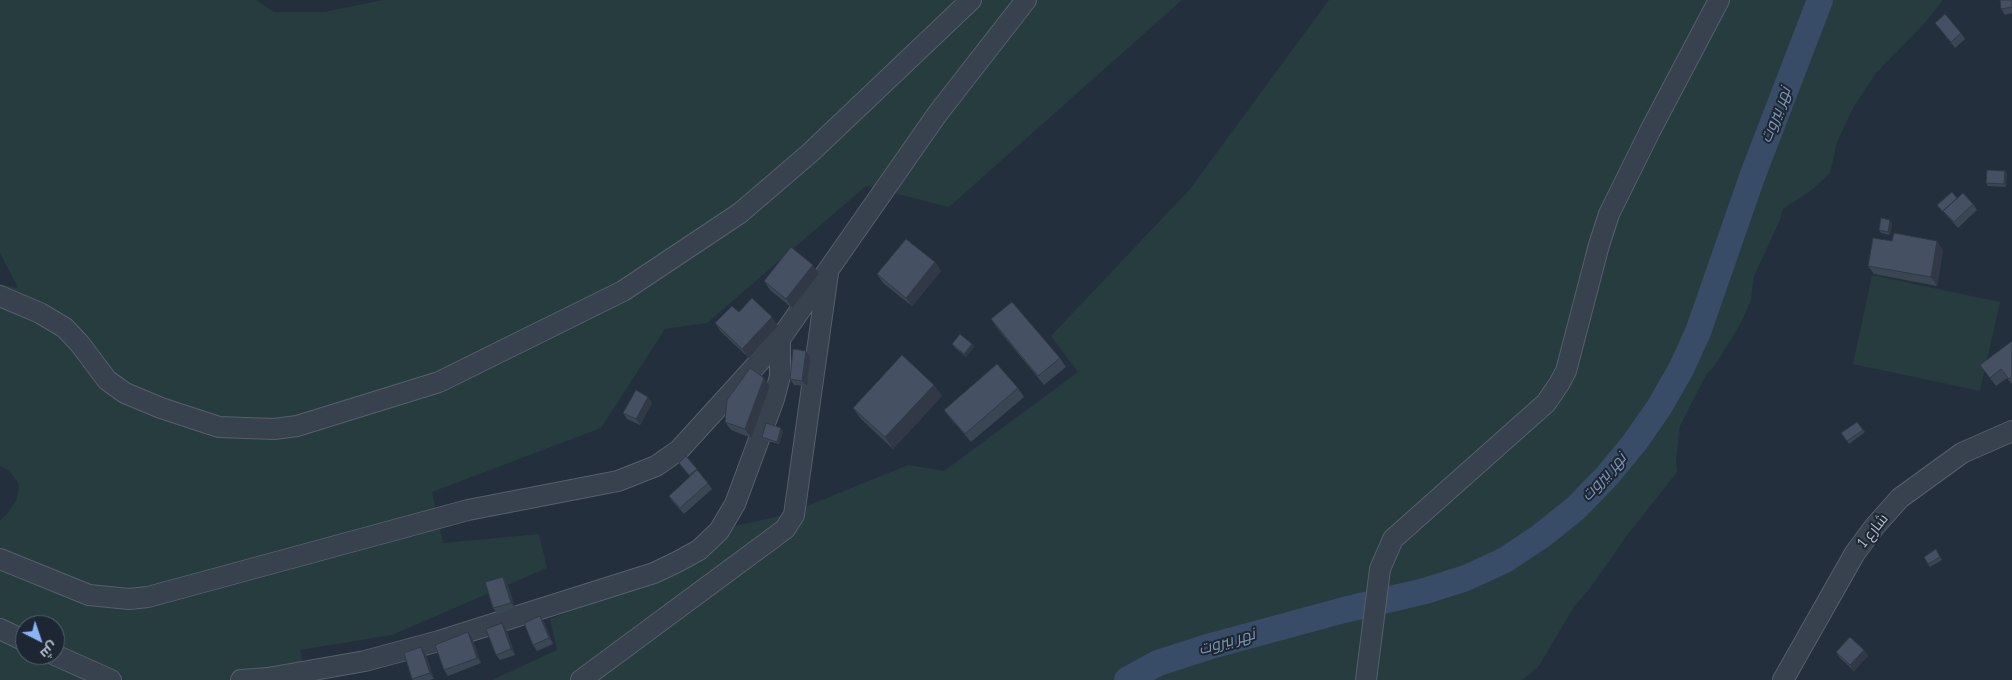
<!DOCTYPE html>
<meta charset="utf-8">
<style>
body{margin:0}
#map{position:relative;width:2012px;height:680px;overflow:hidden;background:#242f3e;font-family:"PT Sans Narrow",Cairo,sans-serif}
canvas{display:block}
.north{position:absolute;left:15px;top:615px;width:50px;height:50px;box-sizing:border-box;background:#1d2633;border:1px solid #59626f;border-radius:50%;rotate:139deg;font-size:14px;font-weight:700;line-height:20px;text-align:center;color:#b4bcc9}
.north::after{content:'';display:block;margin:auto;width:18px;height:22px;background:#8ab4f8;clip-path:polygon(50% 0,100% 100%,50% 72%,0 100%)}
</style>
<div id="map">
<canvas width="2012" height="680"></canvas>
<div class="north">ش</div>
</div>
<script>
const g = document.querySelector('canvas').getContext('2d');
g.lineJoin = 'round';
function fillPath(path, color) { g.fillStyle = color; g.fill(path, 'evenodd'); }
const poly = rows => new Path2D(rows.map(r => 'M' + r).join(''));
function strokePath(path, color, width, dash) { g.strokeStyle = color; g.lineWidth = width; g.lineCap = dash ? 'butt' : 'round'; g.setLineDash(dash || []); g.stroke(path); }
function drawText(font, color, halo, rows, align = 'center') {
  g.font = font + ' "PT Sans Narrow",Cairo,sans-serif'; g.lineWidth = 4; g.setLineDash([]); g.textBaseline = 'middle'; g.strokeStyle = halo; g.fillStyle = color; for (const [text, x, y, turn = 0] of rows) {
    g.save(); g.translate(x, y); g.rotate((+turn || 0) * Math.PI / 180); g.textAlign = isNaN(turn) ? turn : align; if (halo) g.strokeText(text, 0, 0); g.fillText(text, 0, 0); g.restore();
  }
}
fillPath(poly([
 [0,0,256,0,274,12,324,12,383,0,1182,0,949,207,866,186,707,323,665,329,601,428,432,492,443,543,539,534,547,568,392,635,300,650,306,680,0,680,0,520,7,514,17,499,19,484,9,471,0,466,0,284,18,288,0,253],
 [25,625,55,625,55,655,25,655],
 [1329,0,1943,0,1923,25,1876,73,1853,108,1837,142,1830,173,1813,189,1783,209,1780,220,1754,276,1751,300,1741,323,1715,365,1706,375,1680,426,1676,461,1677,472,1625,538,1591,587,1573,608,1539,666,1530,674,1522,680,492,680,557,650,550,619,671,574,712,531,785,515,908,465,944,471,1078,372,1051,336,1190,189],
 [1872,275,2000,302,1980,391,1853,364]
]), '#263c3f');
strokePath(poly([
 [1127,680,1158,663,1211,646,1344,610,1425,591,1466,578,1505,560,1541,536,1576,508,1607,476,1635,442,1660,406,1681,369,1698,332,1752,177,1820,0]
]), '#394c67', 26);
const minor = poly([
 [0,296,40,313,65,328,80,344,107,380,125,393,161,408,219,427,274,429,297,426,439,382,623,291,740,213,810,153,971,0],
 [0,559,89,595,129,599,148,597,468,510,618,481,656,466,679,450,780,339,938,113,1026,0],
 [0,629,25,641],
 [55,655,111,680],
 [241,680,268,678,365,661,439,641,654,573,677,562,699,550,719,531,735,504,774,399,780,376,780,339],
 [581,680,785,529,794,515,828,273],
 [1366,680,1380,569,1393,539,1546,403,1559,384,1566,371,1599,245,1609,214,1650,131,1719,0],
 [1783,680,1855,553,1875,526,1900,498,1962,453,2012,431]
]);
strokePath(minor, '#565f6c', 22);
strokePath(minor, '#38414e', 20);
fillPath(poly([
 [2012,0,2012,13,2005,15,2001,9],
 [1935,23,1961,33,1965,39,1955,48],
 [2005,171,2007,174,2006,187,1988,186,1986,183],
 [1957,198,1973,204,1977,210,1958,228,1937,205],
 [1892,223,1890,235,1881,233,1879,230],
 [1943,250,1937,286,1874,274,1868,266],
 [935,262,941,271,912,306,883,283,877,274],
 [819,274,792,308,770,290,764,281],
 [739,312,778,326,749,358,721,332,715,323],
 [991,319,1060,358,1066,367,1044,385,997,328],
 [2012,341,2012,384,2007,378,1996,386,1980,365],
 [952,344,972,344,974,347,966,357,954,347],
 [810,357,807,386,794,385,790,379],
 [764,378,770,386,751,438,731,430,725,422],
 [934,385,942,396,893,449,861,419,853,408],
 [1018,388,1024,397,971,442,950,418,944,410],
 [652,403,640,425,627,419,623,413],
 [1857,422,1865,432,1849,444,1841,433],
 [783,431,779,444,764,440,762,437],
 [679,463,697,469,712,489,684,514,673,502,669,496,690,477],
 [1936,549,1942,560,1930,567,1924,557],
 [503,577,507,582,515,608,498,614,493,608],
 [544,622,553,644,537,651,533,645],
 [506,629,515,655,500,660,496,655],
 [468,632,472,638,481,663,448,676,444,670],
 [421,647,425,653,434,679,430,680,413,680,412,679],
 [1864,650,1868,656,1854,671,1840,658,1836,652]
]), '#3b4654');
fillPath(poly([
 [2005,171,2007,174,2006,187,2004,184],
 [1890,220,1892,223,1890,235,1888,232],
 [1937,241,1943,250,1937,286,1931,277],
 [935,262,941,271,912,306,906,298],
 [813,265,819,274,792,308,786,299],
 [772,317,778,326,749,358,742,349],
 [972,344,974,347,966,357,964,354],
 [806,351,810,357,807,386,802,381],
 [764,378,770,386,751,438,745,429],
 [934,385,942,396,893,449,885,437],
 [648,397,652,403,640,425,636,419],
 [781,428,783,431,779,444,777,442],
 [503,577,507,582,515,608,511,603],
 [540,616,544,622,553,644,549,638],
 [502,623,506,629,515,655,511,649],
 [468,632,472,638,481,663,477,658],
 [421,647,425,653,434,679,430,673],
 [1864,650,1868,656,1854,671,1850,665]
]), '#303945');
const building = poly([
 [2000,0,2012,0,2012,7,2001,9,2000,0],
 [1945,14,1961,33,1951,42,1935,23,1945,14],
 [1987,170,2005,171,2004,184,1986,183,1987,170],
 [1952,192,1957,198,1943,211,1943,212,1937,205,1952,192],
 [1963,193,1973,204,1954,222,1943,211,1963,193],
 [1881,218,1890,220,1888,232,1879,230,1881,218],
 [1894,233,1937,241,1931,277,1868,266,1873,238,1892,241,1894,233],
 [906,239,935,262,906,298,877,274,906,239],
 [791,247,813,265,786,299,764,281,791,247],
 [752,298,772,317,742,349,715,323,732,306,739,312,752,298],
 [1012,302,1060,358,1038,376,991,319,1012,302],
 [960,334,972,344,964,354,952,344,960,334],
 [2012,341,2012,376,2009,379,2001,369,1990,378,1980,365,2012,341],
 [793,349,806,351,802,381,790,379,793,349],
 [902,355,934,385,885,437,853,408,902,355],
 [997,364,1018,388,965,434,944,410,997,364],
 [750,368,764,378,745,429,725,422,727,400,750,368],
 [636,390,648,397,636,419,623,413,636,390],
 [1857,422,1863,430,1847,441,1841,433,1857,422],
 [766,423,781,428,777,442,762,437,766,423],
 [686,456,697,469,689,475,679,463,686,456],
 [697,470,708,483,680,508,669,496,697,470],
 [1936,549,1940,557,1928,564,1924,557,1936,549],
 [503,577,511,603,493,608,485,582,503,577],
 [540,616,549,638,533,645,524,623,540,616],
 [502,623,511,649,496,655,486,629,502,623],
 [468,632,477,658,444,670,435,645,468,632],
 [1850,637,1864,650,1850,665,1836,652,1850,637],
 [421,647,430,673,412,679,404,653,421,647]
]);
fillPath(building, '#455162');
strokePath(building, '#303945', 1);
drawText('15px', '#b4bcc9', '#1d2633', [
 ["شارع 1",1873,531,-51]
]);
drawText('italic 16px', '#7c92b1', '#1d2633', [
 ["نهر بيروت",1776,115,-69],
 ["نهر بيروت",1604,477,-48],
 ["نهر بيروت",1227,642,-16]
]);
</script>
